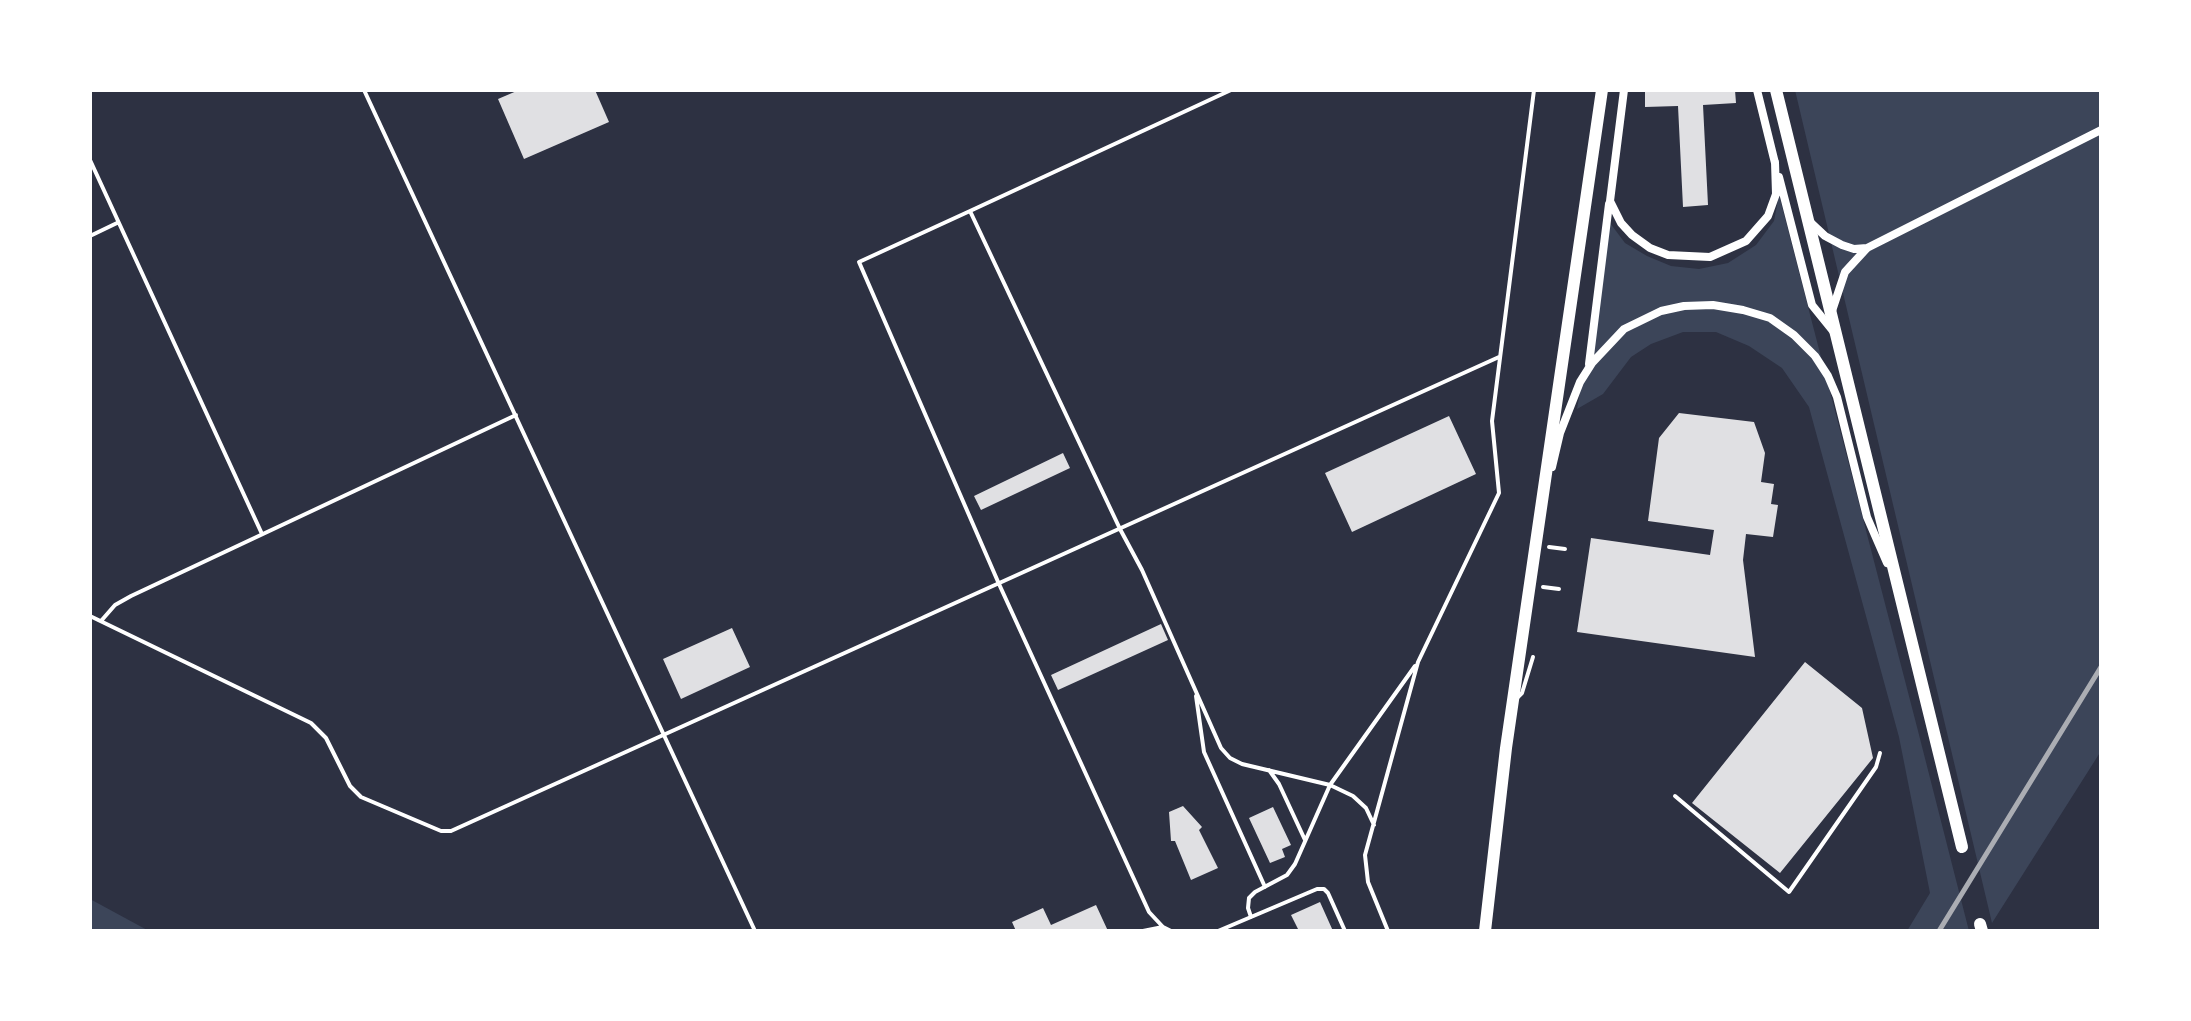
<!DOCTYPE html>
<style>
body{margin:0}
#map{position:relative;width:2191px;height:1021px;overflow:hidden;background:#2d3142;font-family:"DM Sans",sans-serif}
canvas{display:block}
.frame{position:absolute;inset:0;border:92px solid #fff;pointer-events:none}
</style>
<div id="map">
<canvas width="2191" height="1021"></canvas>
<div class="frame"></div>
</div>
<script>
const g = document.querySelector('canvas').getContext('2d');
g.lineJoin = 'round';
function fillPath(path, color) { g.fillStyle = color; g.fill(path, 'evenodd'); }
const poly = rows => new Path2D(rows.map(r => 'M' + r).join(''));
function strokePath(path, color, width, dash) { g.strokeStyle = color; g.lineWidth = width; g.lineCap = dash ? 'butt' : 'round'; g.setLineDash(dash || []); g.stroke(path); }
fillPath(poly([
 [1795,90,2101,90,2101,751,1992,923],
 [1779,195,1917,727,1969,931,1907,931,1930,893,1899,737,1809,407,1782,368,1749,346,1716,332,1683,332,1651,344,1631,357,1603,394,1577,409,1610,223,1625,243,1647,256,1671,266,1699,269,1728,263,1756,245,1774,221],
 [90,899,149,931,90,931]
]), '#3c4559');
fillPath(poly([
 [519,90,595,90,609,122,524,159,498,99],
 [1645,90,1735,90,1736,103,1703,105,1708,205,1683,207,1678,106,1645,107],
 [1679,413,1754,422,1765,453,1761,482,1774,484,1771,504,1778,505,1773,537,1746,534,1743,560,1755,657,1577,632,1591,538,1710,555,1714,530,1648,521,1659,438],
 [1449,416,1476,474,1352,532,1325,473],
 [1063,453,1070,468,981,510,974,496],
 [1161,624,1168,640,1058,690,1051,675],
 [732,628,750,667,681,699,663,659],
 [1805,662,1862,708,1873,758,1780,873,1692,803],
 [1183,806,1202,827,1199,830,1218,868,1191,880,1175,841,1171,841,1169,812],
 [1273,807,1291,845,1282,849,1285,857,1270,863,1249,818],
 [1320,902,1333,931,1299,931,1291,915],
 [1096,905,1108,931,1016,931,1012,922,1043,908,1051,925]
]), '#e0e0e3');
strokePath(poly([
 [364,90,755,931],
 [90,160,262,534],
 [970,211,1231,90],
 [90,236,117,223],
 [1549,547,1565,549],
 [1543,587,1559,589],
 [90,616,311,723,326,738,350,786,361,797,441,831,451,831,1499,357],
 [101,621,115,605,131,596,516,415],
 [1196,696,1204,752,1265,887],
 [1517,698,1522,693,1533,657],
 [1269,770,1279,784,1305,840],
 [1675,796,1789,892,1876,767,1880,753],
 [1251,917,1248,908,1249,898,1255,892,1287,875,1295,864,1330,785,1415,666],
 [1143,931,1163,927],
 [1171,931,1163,927,1149,912,999,584,859,262,970,211,1120,529,1142,570,1221,748,1230,758,1242,764,1330,785,1353,796,1366,808,1374,825],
 [1218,931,1317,889,1324,889,1328,893,1345,931],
 [1388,931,1368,882,1365,855,1418,662,1499,493,1492,421,1534,90]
]), '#fff', 4);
strokePath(poly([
 [1624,90,1610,201,1621,223,1632,235,1650,248,1668,255,1710,257,1746,241,1768,216,1776,194,1775,162],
 [1757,90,1775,163],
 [1779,177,1812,305,1833,331],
 [1810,222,1825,236,1842,245,1854,249,1867,248],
 [1832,311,1845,272,1867,248,2101,130],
 [1589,364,1609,204],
 [1552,467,1560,433,1580,382,1592,363,1624,329,1661,311,1684,306,1713,305,1743,310,1770,318,1794,335,1815,356,1828,376,1837,397,1867,517,1887,563]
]), '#fff', 8);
strokePath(poly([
 [1776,90,1962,847],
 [1980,924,1982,931],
 [1485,931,1506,748,1602,90]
]), '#fff', 12);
strokePath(poly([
 [1939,931,2101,667]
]), '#abadb3', 5);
</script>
